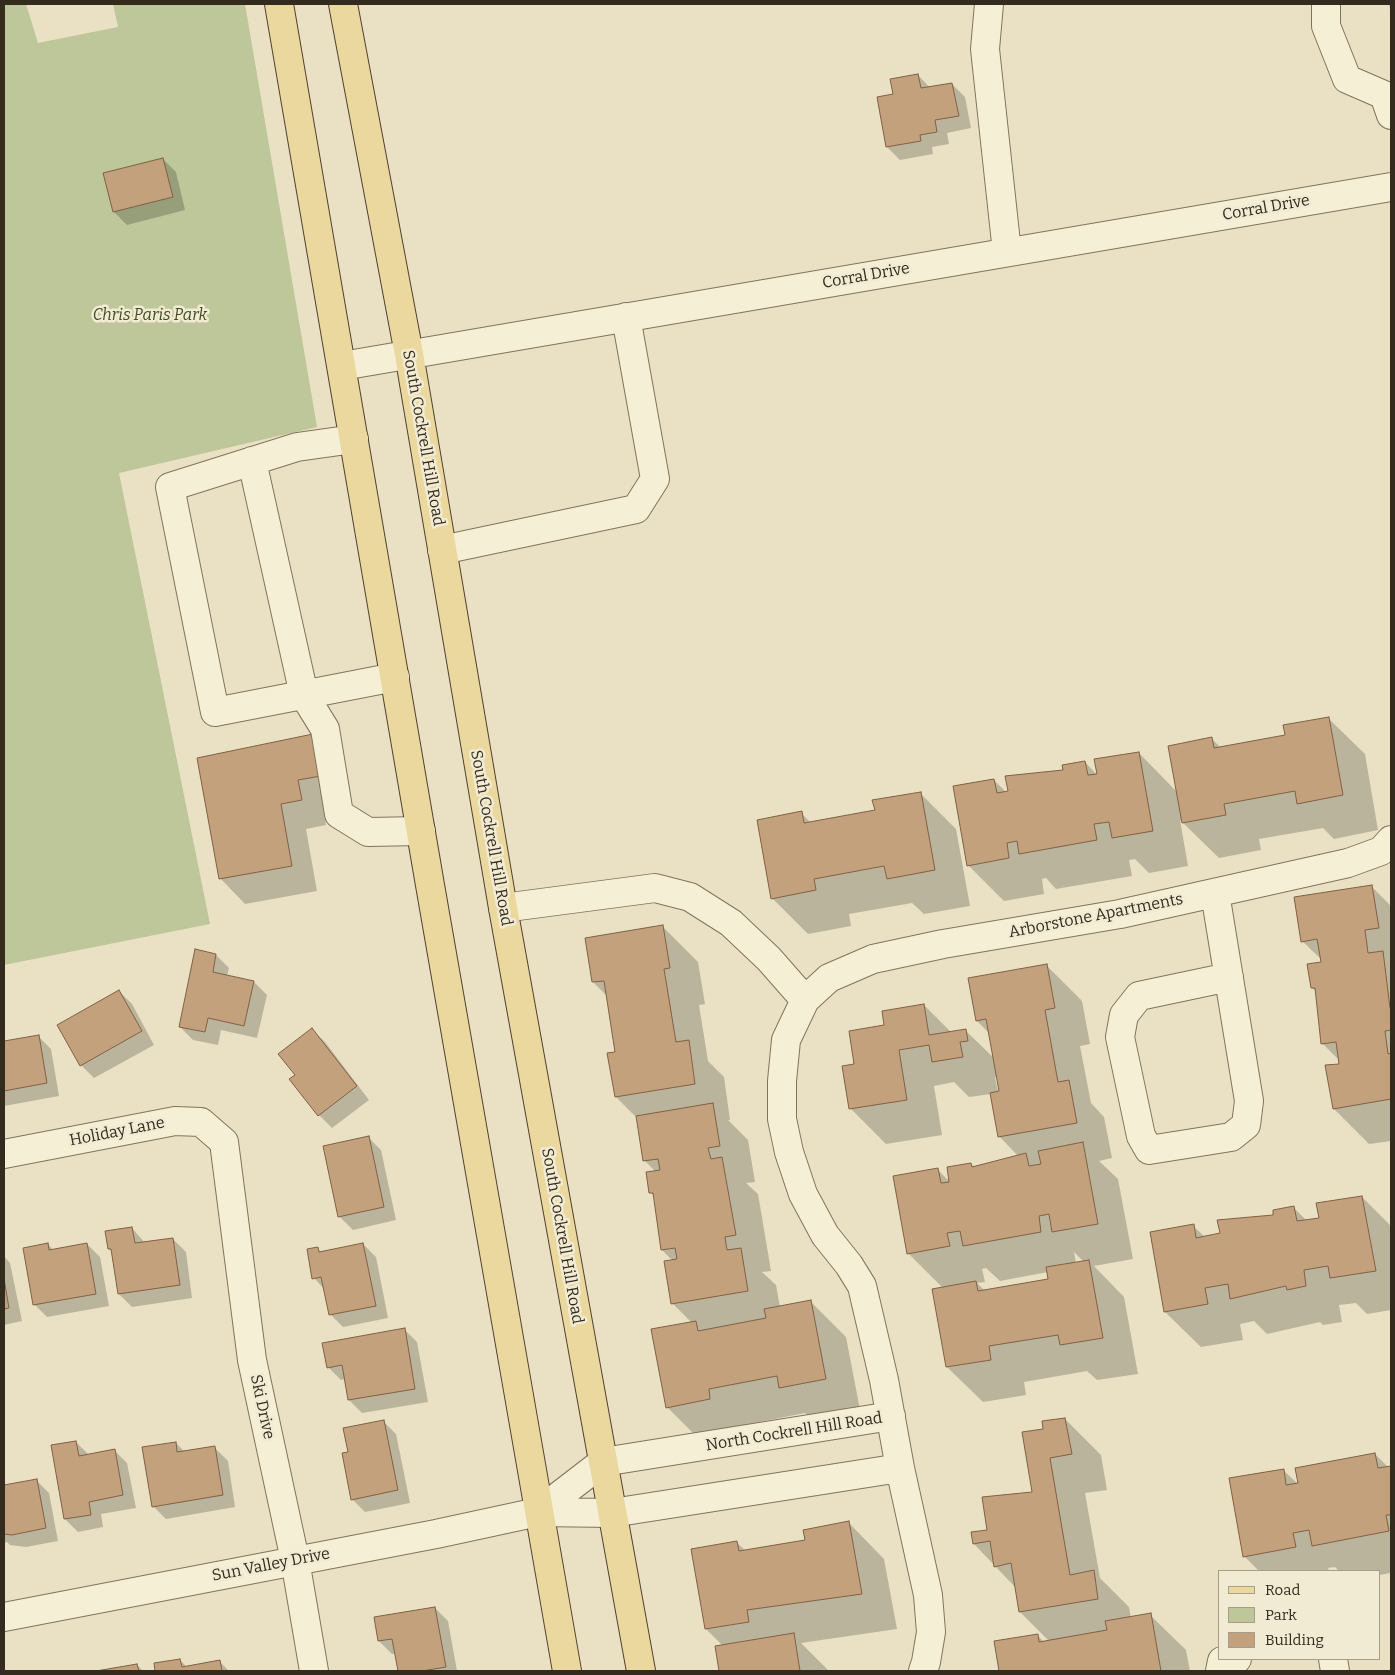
<!DOCTYPE html>
<style>
body{margin:0}
#map{position:relative;width:1395px;height:1675px;overflow:hidden;background:#eae1c4;font-family:Bitter,serif}
canvas{display:block}
.frame{position:absolute;inset:0;border:5px solid #342b1f;pointer-events:none}
.legend{position:absolute;left:1218px;top:1570px;width:162px;height:90px;box-sizing:border-box;background:#f2ebd3;border:1px solid #a69e8b;margin:0;padding:6px 9px;list-style:none;font-size:15px;color:#342b1f}
.legend li{display:flex;align-items:center;gap:10px;height:25px}
.legend b{width:25px;border:1px solid #a69e8b}
</style>
<div id="map">
<canvas width="1395" height="1675"></canvas>
<div class="frame"></div>
<ul class="legend">
<li><b style="height:6px;background:#ead89f"></b>Road</li>
<li><b style="height:14px;background:#bdc799"></b>Park</li>
<li><b style="height:14px;background:#c4a17d"></b>Building</li>
</ul>
</div>
<script>
const g = document.querySelector('canvas').getContext('2d');
g.lineJoin = 'round';
function fillPath(path, color) { g.fillStyle = color; g.fill(path, 'evenodd'); }
const poly = rows => new Path2D(rows.map(r => 'M' + r).join(''));
function strokePath(path, color, width, dash) { g.strokeStyle = color; g.lineWidth = width; g.lineCap = dash ? 'butt' : 'round'; g.setLineDash(dash || []); g.stroke(path); }
function drawText(font, color, halo, rows, align = 'center') {
  g.font = font + ' Bitter,serif'; g.lineWidth = 5; g.setLineDash([]); g.textBaseline = 'middle'; g.strokeStyle = halo; g.fillStyle = color; for (const [text, x, y, turn = 0] of rows) {
    g.save(); g.translate(x, y); g.rotate((+turn || 0) * Math.PI / 180); g.textAlign = isNaN(turn) ? turn : align; if (halo) g.strokeText(text, 0, 0); g.fillText(text, 0, 0); g.restore();
  }
}
fillPath(poly([
 [4,4,26,4,38,43,118,27,113,4,245,4,317,427,119,473,210,924,4,965]
]), '#bdc799');
fillPath(poly([
 [1389,4,1391,4,1391,16],
 [918,75,930,88,952,84,965,97,971,128,947,133,949,144,932,147,933,154,900,160,887,147,895,95],
 [163,159,176,172,185,210,127,225,114,212,104,174],
 [1329,719,1365,754,1378,830,1334,839,1323,828,1259,839,1261,850,1219,858,1180,820,1188,866,1149,873,1135,859,1129,860,1132,876,1056,889,1046,878,1042,879,1044,894,1004,901,968,865,994,780,1007,793,1085,762,1098,776,1139,753,1177,792,1212,739,1221,748,1286,736],
 [313,735,345,801,323,805,326,825,306,829,317,891,245,904,220,878],
 [920,793,956,829,970,906,924,914,912,903,849,914,851,926,808,934,772,898,801,813,811,823,876,811],
 [1371,886,1391,906,1391,1141,1369,1144,1334,1109,1340,1061,1322,1043,1317,992,1312,988,1322,960,1302,941],
 [663,927,698,962,705,1004,699,1005,708,1061,724,1077,730,1120,728,1120,748,1140,755,1182,746,1183,758,1194,771,1271,762,1272,776,1285,780,1307,810,1301,846,1337,861,1415,816,1423,805,1413,744,1425,745,1435,703,1443,667,1407,692,1323,672,1303,673,1261,662,1250,655,1197,651,1193,656,1172,644,1160,637,1118,616,1097,609,1054,616,1053,607,996,593,982],
 [216,955,229,968,227,976,254,982,267,995,257,1038,221,1030,218,1045,193,1040,180,1027],
 [1046,965,1082,1001,1090,1044,1080,1046,1091,1103,1104,1117,1112,1158,1099,1161,1118,1179,1133,1259,1094,1266,1124,1297,1138,1374,1097,1380,1087,1371,1024,1382,1026,1395,983,1402,947,1367,943,1288,908,1253,938,1170,951,1183,971,1164,974,1167,1018,1156,999,1136,991,1094,969,1097,954,1082,934,1086,942,1135,886,1144,850,1108,856,1065,885,1026,924,1005,952,1033,966,1031,995,1059,990,1034,977,1021],
 [995,1077,998,1077,1001,1092,998,1092],
 [1074,1252,1084,1262,1076,1263],
 [986,1268,1000,1281,1048,1272,1049,1280,985,1291,977,1283,985,1282,982,1269],
 [119,991,132,1004,154,1045,94,1078,81,1065],
 [312,1030,325,1042,369,1100,332,1128,319,1115,296,1075],
 [38,1036,51,1049,59,1096,4,1106,4,1042],
 [368,1137,381,1150,396,1220,353,1230,340,1217,324,1147],
 [1362,1197,1391,1226,1391,1310,1367,1314,1356,1303,1339,1305,1342,1322,1323,1325,1320,1322,1267,1334,1254,1321,1240,1324,1243,1340,1201,1347,1165,1312,1193,1226,1205,1237,1221,1234,1294,1208,1307,1221,1320,1219],
 [132,1228,145,1243,173,1239,186,1252,192,1298,132,1307,119,1294,113,1252,109,1249],
 [48,1244,54,1251,87,1244,100,1257,109,1306,47,1317,34,1304],
 [363,1244,376,1257,388,1318,343,1327,330,1314,325,1290,314,1278,318,1249,321,1252],
 [4,1256,10,1263,22,1321,4,1325],
 [404,1329,417,1342,428,1402,362,1413,349,1400,346,1379,341,1380,328,1367],
 [1065,1419,1101,1455,1107,1490,1085,1493,1100,1578,1129,1607,1131,1618,1150,1615,1186,1650,1190,1671,1001,1671,996,1642,1037,1635,1045,1643,1050,1642,1020,1612,1016,1588,974,1544,1034,1493,1044,1430],
 [383,1421,396,1434,410,1503,365,1512,352,1499,349,1453],
 [76,1442,89,1455,114,1450,127,1463,136,1508,101,1514,103,1527,78,1532,65,1519],
 [176,1443,185,1452,215,1448,228,1461,235,1507,166,1519,153,1506],
 [1375,1454,1388,1467,1391,1467,1391,1573,1379,1575,1379,1571,1339,1571,1335,1567,1328,1568,1329,1571,1259,1571,1244,1556,1283,1470,1298,1484],
 [36,1480,49,1493,58,1541,26,1547,10,1545,7,1542,4,1543,4,1486],
 [849,1523,884,1559,897,1629,801,1643,829,1671,720,1671,716,1647,723,1646,706,1629,692,1550,736,1542,746,1551,806,1541],
 [435,1608,448,1621,457,1671,399,1671,396,1653,392,1654,379,1641,375,1618],
 [180,1660,187,1667,219,1661,229,1671,156,1671,155,1664],
 [137,1665,143,1671,104,1671]
]), '#0003');
const building = poly([
 [918,74,921,88,952,83,959,116,935,120,937,132,920,135,921,141,886,147,877,97,893,94,890,79,918,74],
 [163,158,173,197,113,212,103,173,163,158],
 [1329,717,1343,795,1297,804,1295,791,1224,804,1226,815,1182,823,1168,746,1212,737,1214,748,1285,735,1283,725,1329,717],
 [313,734,321,776,298,780,302,800,281,804,292,866,219,879,197,758,313,734],
 [1139,752,1153,831,1112,838,1109,822,1094,824,1097,840,1019,854,1017,841,1007,843,1009,858,967,866,953,786,994,779,997,793,1008,791,1005,776,1063,770,1062,765,1085,761,1088,775,1097,774,1094,759,1139,752],
 [921,792,935,870,887,879,884,866,814,879,816,890,771,899,757,820,802,811,804,823,875,810,872,800,921,792],
 [1372,885,1379,928,1365,930,1368,953,1383,951,1390,1008,1391,1008,1391,1030,1385,1031,1388,1054,1391,1053,1391,1099,1333,1109,1325,1065,1339,1064,1336,1042,1321,1044,1315,988,1311,988,1307,964,1321,962,1317,939,1301,942,1294,897,1372,885],
 [663,925,670,968,664,969,676,1042,689,1040,695,1084,615,1097,607,1053,615,1052,604,981,592,982,585,938,663,925],
 [195,949,216,954,213,972,254,981,244,1026,208,1018,205,1032,179,1027,195,949],
 [1047,964,1055,1008,1045,1010,1058,1082,1069,1080,1077,1123,998,1137,990,1093,999,1091,986,1019,976,1021,968,978,1047,964],
 [119,990,142,1031,80,1066,57,1025,119,990],
 [924,1004,929,1035,966,1029,968,1041,960,1042,963,1057,932,1062,929,1045,899,1050,907,1100,849,1109,842,1066,854,1064,849,1031,884,1025,882,1011,924,1004],
 [312,1028,357,1086,318,1116,289,1079,295,1075,278,1054,312,1028],
 [39,1035,47,1083,4,1091,4,1041,39,1035],
 [713,1103,720,1146,708,1148,711,1159,722,1157,736,1235,725,1237,727,1250,741,1248,748,1291,671,1304,664,1261,677,1259,675,1248,661,1250,653,1193,649,1193,646,1172,660,1170,658,1159,643,1161,636,1116,713,1103],
 [369,1136,384,1207,338,1217,323,1146,369,1136],
 [1083,1142,1098,1224,1052,1232,1049,1214,1039,1216,1041,1232,963,1246,960,1231,947,1233,950,1246,907,1254,893,1176,938,1168,941,1183,949,1182,947,1167,971,1163,972,1167,1026,1153,1029,1166,1041,1164,1038,1151,1083,1142],
 [1362,1196,1376,1271,1330,1278,1328,1266,1304,1270,1306,1286,1287,1290,1286,1286,1230,1299,1228,1284,1205,1288,1208,1304,1164,1312,1150,1232,1194,1224,1196,1238,1220,1233,1217,1220,1273,1215,1273,1210,1294,1206,1297,1221,1319,1218,1316,1203,1362,1196],
 [132,1227,135,1243,173,1238,180,1285,118,1294,111,1249,108,1249,105,1231,132,1227],
 [48,1243,49,1250,87,1243,96,1294,33,1305,23,1248,48,1243],
 [363,1243,376,1306,329,1315,321,1277,312,1279,307,1249,318,1247,319,1252,363,1243],
 [1089,1260,1103,1338,1060,1345,1058,1335,989,1346,991,1360,946,1367,932,1289,976,1281,978,1291,1048,1279,1046,1267,1089,1260],
 [4,1279,9,1308,4,1309,4,1279],
 [811,1300,826,1379,779,1388,777,1376,709,1389,710,1399,666,1408,651,1329,696,1321,698,1331,766,1318,764,1309,811,1300],
 [405,1328,415,1389,348,1400,342,1365,327,1368,322,1343,405,1328],
 [1065,1418,1072,1454,1050,1458,1070,1575,1094,1570,1098,1599,1019,1612,1011,1563,994,1567,990,1541,973,1544,971,1532,987,1530,982,1497,1032,1492,1022,1432,1043,1429,1042,1421,1065,1418],
 [384,1420,398,1490,351,1500,342,1453,348,1452,343,1428,384,1420],
 [76,1441,79,1456,115,1449,123,1495,89,1502,91,1515,64,1519,51,1445,76,1441],
 [176,1442,177,1452,215,1446,223,1495,152,1507,142,1447,176,1442],
 [1375,1453,1378,1468,1391,1466,1391,1515,1386,1515,1389,1531,1312,1546,1309,1530,1293,1533,1296,1547,1243,1557,1229,1478,1284,1469,1286,1485,1298,1483,1295,1468,1375,1453],
 [37,1479,46,1528,12,1535,4,1534,4,1485,37,1479],
 [849,1521,862,1594,747,1610,749,1622,705,1629,691,1549,737,1541,739,1551,805,1540,803,1530,849,1521],
 [435,1607,446,1667,422,1671,398,1671,392,1639,378,1641,374,1617,435,1607],
 [1151,1613,1161,1671,999,1671,994,1641,1038,1634,1039,1642,1107,1630,1105,1621,1151,1613],
 [794,1633,800,1671,719,1671,715,1646,794,1633],
 [180,1659,182,1667,220,1660,222,1671,155,1671,154,1663,180,1659],
 [137,1664,139,1671,96,1671,137,1664]
]);
fillPath(building, '#c4a17d');
strokePath(building, '#7f6044', 1);
const minor = poly([
 [989,4,985,49,1007,252],
 [1326,4,1326,26,1347,79,1384,95,1391,115],
 [342,366,1391,187],
 [354,439,297,447,170,487,215,712,395,677],
 [252,461,304,695,325,729,339,814,368,832,421,831],
 [442,550,636,509,655,479,626,317],
 [1215,893,1249,1101,1246,1125,1231,1137,1149,1150,1141,1136,1120,1037,1124,1015,1139,996,1229,977],
 [503,908,655,888,690,897,731,923,769,959,805,1000],
 [4,1154,175,1121,201,1122,224,1142,252,1360,295,1560,314,1671],
 [538,1512,603,1462,891,1416],
 [4,1617,436,1534,538,1512,612,1513,900,1468],
 [1333,1659,1335,1671],
 [923,1671,926,1662,931,1632,928,1595,900,1468,884,1380,862,1286,849,1265,825,1235,803,1194,789,1152,782,1119,782,1081,786,1040,805,1000,829,978,873,959,943,944,1120,914,1348,863,1381,851,1391,840],
 [1220,1671,1222,1661,1237,1659]
]);
const major = poly([
 [279,4,430,885,567,1671],
 [343,4,409,354,503,908,641,1671]
]);
strokePath(minor, '#82745c', 30);
strokePath(major, '#514230', 30);
strokePath(minor, '#f5efd6', 28);
strokePath(major, '#ead89f', 28);
drawText('16px', '#342b1f', '#f2ebd3', [
 ["Corral Drive",1266,208,-10],
 ["Corral Drive",866,276,-10],
 ["South Cockrell Hill Road",423,438,80],
 ["South Cockrell Hill Road",491,838,80],
 ["Arborstone Apartments",1096,916,-11],
 ["Holiday Lane",117,1132,-11],
 ["South Cockrell Hill Road",562,1236,80],
 ["Ski Drive",262,1407,78],
 ["North Cockrell Hill Road",794,1432,-9],
 ["Sun Valley Drive",271,1565,-11]
]);
drawText('italic 16px', '#414e27', '#f2ebd3', [
 ["Chris Paris Park",150,316]
]);
</script>
